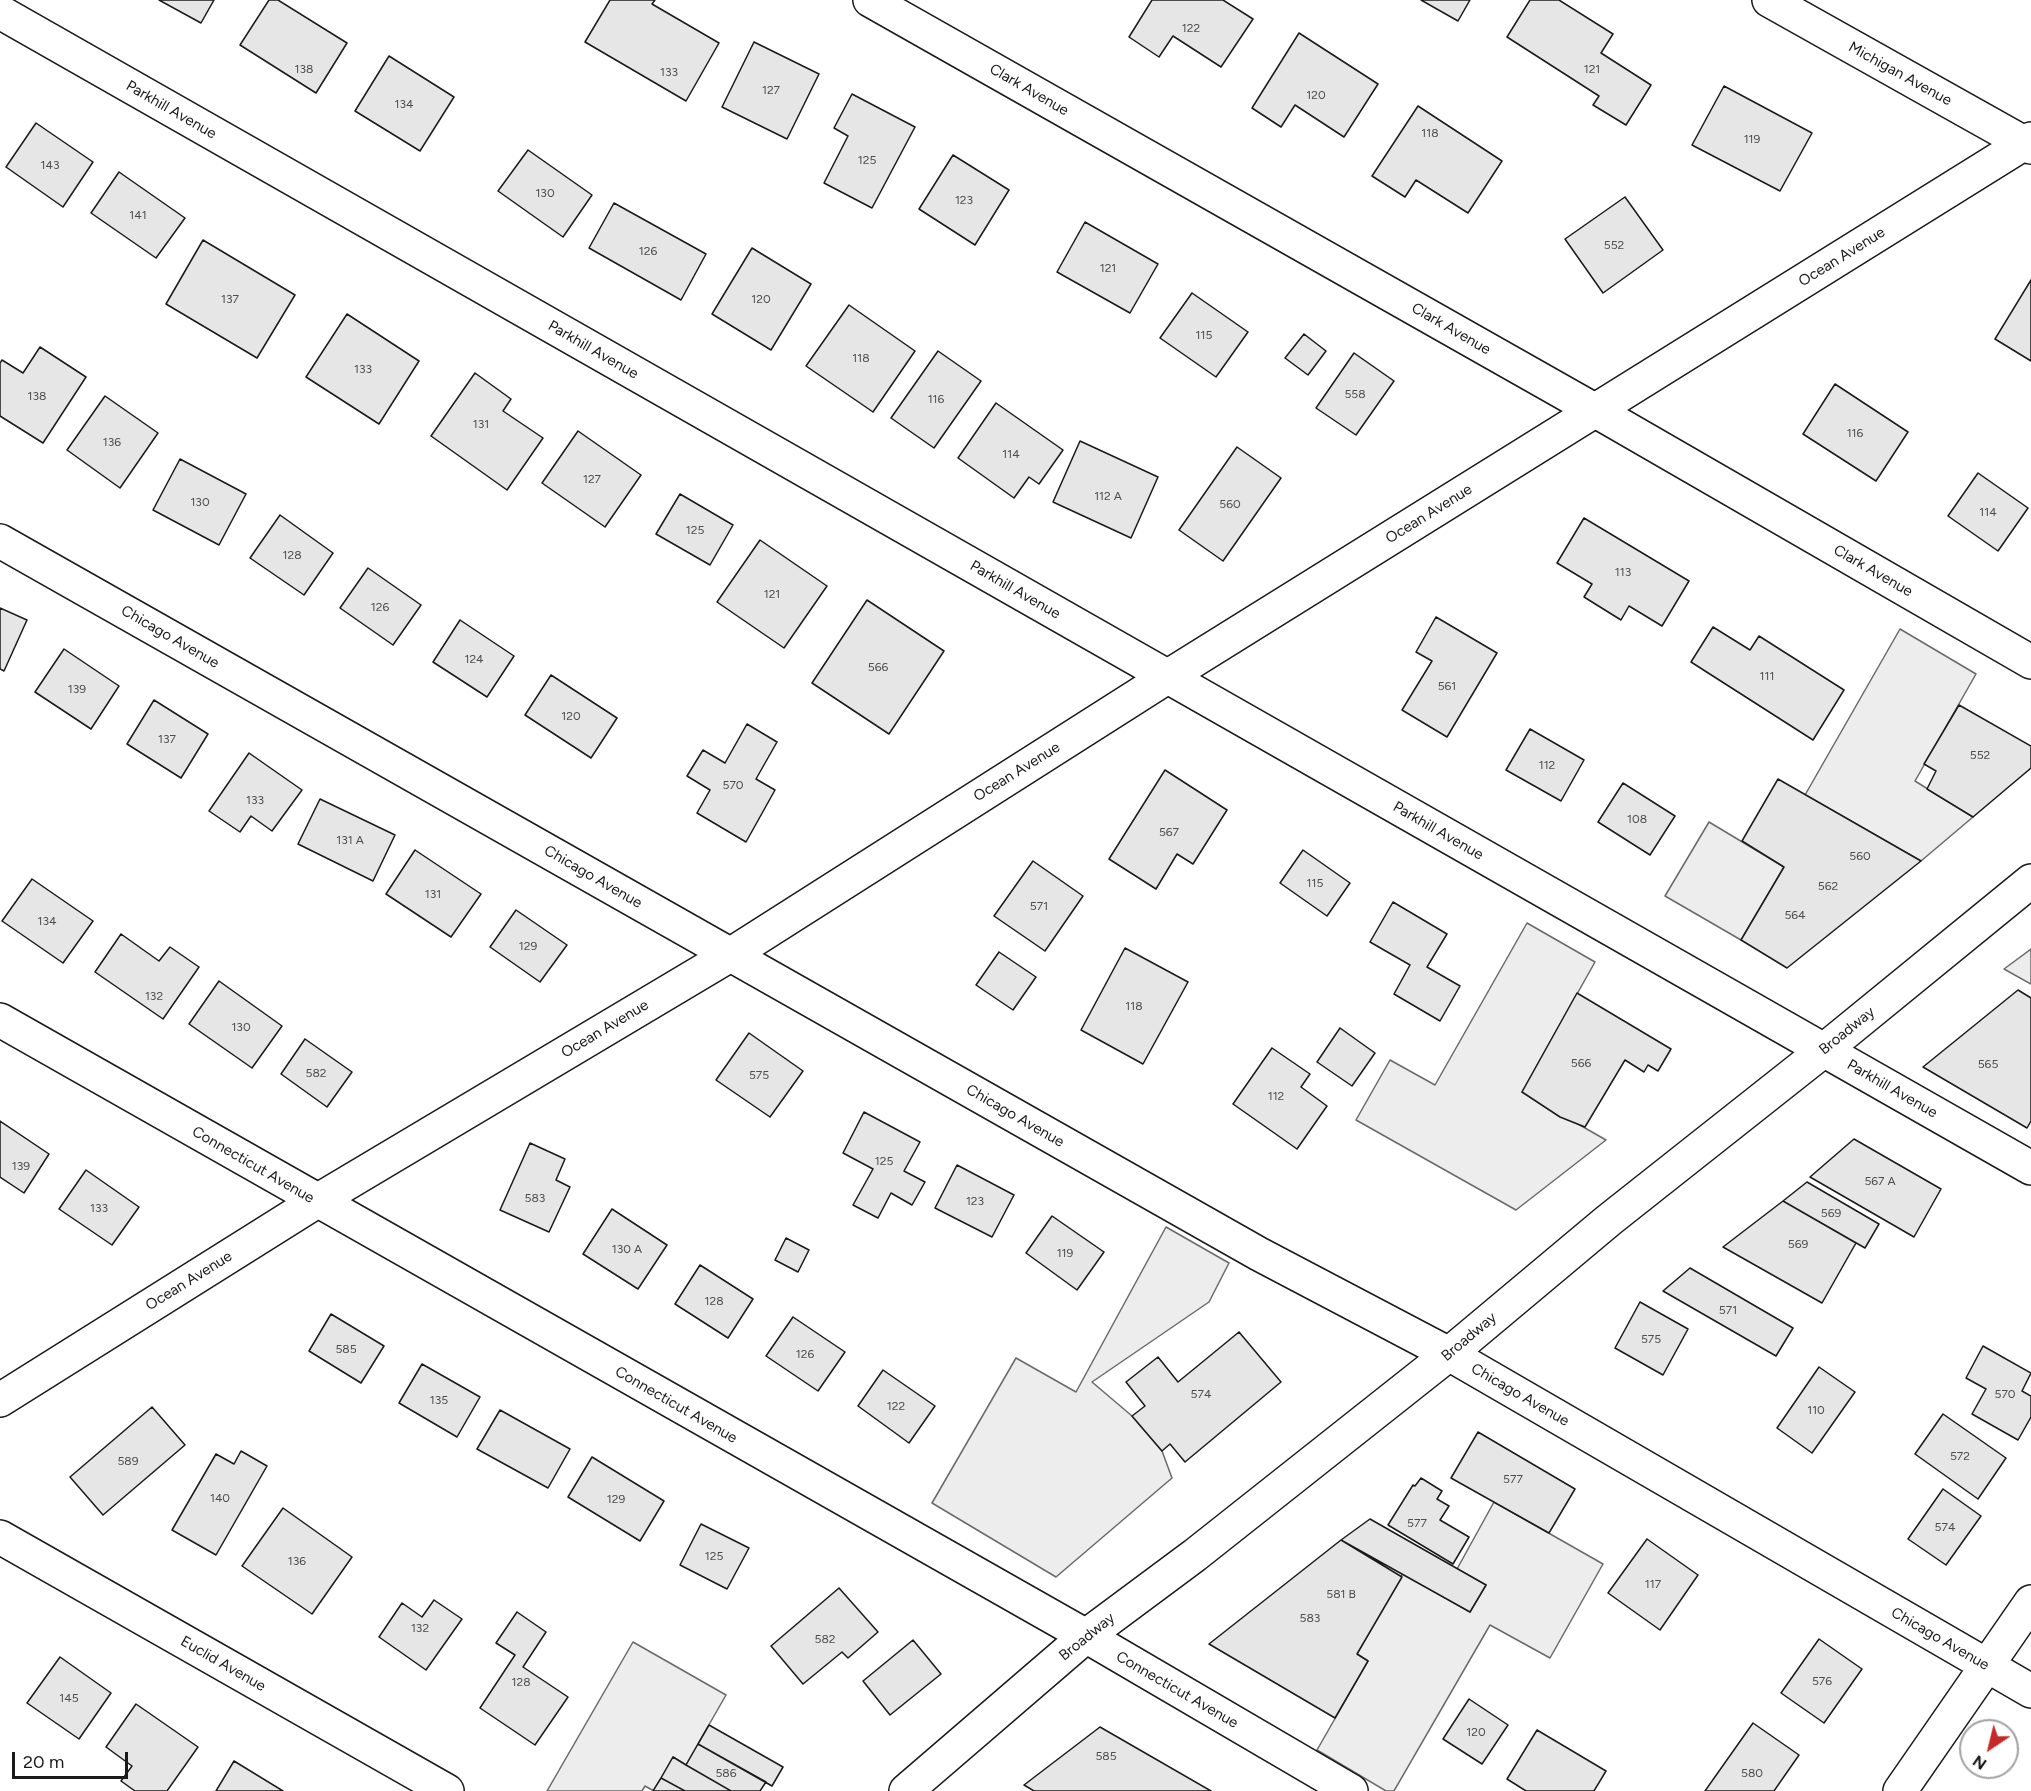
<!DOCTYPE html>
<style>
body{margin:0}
#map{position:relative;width:2031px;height:1791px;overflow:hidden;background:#fff;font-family:Figtree,sans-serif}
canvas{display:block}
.north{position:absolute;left:1959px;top:1719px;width:60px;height:60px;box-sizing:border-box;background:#fff;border:2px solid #a3a3a3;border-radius:50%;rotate:215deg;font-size:16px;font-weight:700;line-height:24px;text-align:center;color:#1a1a1a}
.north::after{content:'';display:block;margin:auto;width:21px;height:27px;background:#c62828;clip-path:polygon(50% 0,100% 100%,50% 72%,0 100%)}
.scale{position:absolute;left:12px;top:1752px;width:116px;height:27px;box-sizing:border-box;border:3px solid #1a1a1a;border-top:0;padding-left:8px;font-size:18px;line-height:21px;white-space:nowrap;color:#1a1a1a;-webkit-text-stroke:4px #fff;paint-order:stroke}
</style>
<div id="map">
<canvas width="2031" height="1791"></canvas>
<div class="north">N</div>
<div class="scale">20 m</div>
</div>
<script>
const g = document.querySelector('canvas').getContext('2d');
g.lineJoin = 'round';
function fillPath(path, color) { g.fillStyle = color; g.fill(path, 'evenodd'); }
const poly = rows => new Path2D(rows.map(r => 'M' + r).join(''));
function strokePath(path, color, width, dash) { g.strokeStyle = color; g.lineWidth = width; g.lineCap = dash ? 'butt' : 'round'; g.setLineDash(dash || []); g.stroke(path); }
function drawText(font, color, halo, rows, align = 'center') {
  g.font = font + ' Figtree,sans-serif'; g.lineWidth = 4.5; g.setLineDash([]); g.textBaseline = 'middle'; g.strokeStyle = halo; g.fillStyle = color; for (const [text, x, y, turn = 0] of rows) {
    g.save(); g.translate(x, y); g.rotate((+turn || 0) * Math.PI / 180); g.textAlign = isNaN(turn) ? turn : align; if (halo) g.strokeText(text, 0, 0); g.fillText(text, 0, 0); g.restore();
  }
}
const parking = poly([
 [1900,629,1976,674,1915,781,1973,817,1921,861,1805,795,1900,629],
 [1709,822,1784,867,1741,940,1665,896,1709,822],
 [1527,923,1595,962,1522,1092,1606,1140,1516,1210,1356,1120,1390,1060,1435,1085,1527,923],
 [2031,949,2031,984,2004,969,2031,949],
 [1166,1227,1229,1263,1209,1302,1092,1382,1132,1416,1162,1451,1172,1478,1056,1577,932,1503,1016,1358,1076,1392,1166,1227],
 [1494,1502,1603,1564,1550,1658,1490,1625,1394,1791,1386,1791,1317,1750,1368,1661,1357,1654,1403,1573,1470,1612,1486,1585,1457,1569,1494,1502],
 [633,1642,726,1695,686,1765,673,1757,654,1791,645,1786,642,1791,547,1791,633,1642]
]);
fillPath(parking, '#ededed');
strokePath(parking, '#6a6a6a', 1.5);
const building = poly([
 [159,0,214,0,201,23,159,0],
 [269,0,278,0,347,43,316,93,240,45,269,0],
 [610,0,655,0,652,4,719,43,686,101,585,42,610,0],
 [1152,0,1223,0,1253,19,1221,67,1173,36,1159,57,1129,37,1152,0],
 [1421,0,1470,0,1458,21,1421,0],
 [1530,0,1559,0,1613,34,1601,53,1651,85,1626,125,1593,105,1599,96,1507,37,1530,0],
 [1299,33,1378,84,1344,137,1295,105,1281,127,1252,108,1299,33],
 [754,42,819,74,787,139,722,107,754,42],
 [389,56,454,97,420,151,355,111,389,56],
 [1724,86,1812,133,1780,191,1692,145,1724,86],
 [852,94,915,127,872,208,824,183,848,136,834,128,852,94],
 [1418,106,1502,161,1468,213,1416,180,1405,197,1372,176,1418,106],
 [36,123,93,162,63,207,6,167,36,123],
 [528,150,592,195,563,237,498,191,528,150],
 [953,155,1009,190,975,245,919,209,953,155],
 [119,172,185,218,156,258,91,213,119,172],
 [1625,197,1663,250,1603,293,1565,239,1625,197],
 [614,203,706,254,681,300,589,248,614,203],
 [1085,222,1158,264,1130,313,1057,272,1085,222],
 [203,240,295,295,257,358,166,304,203,240],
 [752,248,811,284,771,350,712,314,752,248],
 [2031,280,2031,361,1995,339,2031,280],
 [1192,293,1248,332,1216,377,1160,338,1192,293],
 [849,305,915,351,873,412,806,366,849,305],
 [347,314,419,361,379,424,306,377,347,314],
 [1304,334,1326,351,1308,375,1285,358,1304,334],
 [40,347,86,377,43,443,0,416,0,363,2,360,23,373,40,347],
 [938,351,981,381,934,448,891,418,938,351],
 [1354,353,1394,381,1356,435,1316,408,1354,353],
 [475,373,511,399,503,411,543,438,507,490,431,436,475,373],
 [1835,384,1908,432,1876,481,1803,434,1835,384],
 [105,396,158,433,120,488,67,450,105,396],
 [996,403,1063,450,1039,484,1029,477,1014,498,958,458,996,403],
 [578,431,641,475,605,527,542,483,578,431],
 [1080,441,1158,477,1131,538,1053,502,1080,441],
 [1237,447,1281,478,1223,561,1179,530,1237,447],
 [180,459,246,494,219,545,153,510,180,459],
 [1978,473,2028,508,1998,551,1948,516,1978,473],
 [680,494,733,525,710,565,656,534,680,494],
 [280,515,333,553,304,595,250,558,280,515],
 [1584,518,1689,581,1662,626,1629,606,1621,620,1584,597,1592,584,1557,563,1584,518],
 [760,540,827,586,784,648,717,602,760,540],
 [368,568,421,605,393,645,340,608,368,568],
 [867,600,944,651,889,734,812,683,867,600],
 [0,608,27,620,4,671,0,669,0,608],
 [1436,617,1497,653,1447,737,1402,710,1432,661,1416,652,1436,617],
 [460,620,514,656,487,697,433,662,460,620],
 [1713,627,1750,650,1759,636,1844,690,1813,740,1691,662,1713,627],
 [64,649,119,686,91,729,35,692,64,649],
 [551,675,617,718,591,758,525,715,551,675],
 [154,700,208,734,181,778,127,744,154,700],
 [1959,705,2031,746,2031,768,1973,817,1927,789,1936,771,1924,764,1959,705],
 [747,724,777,742,756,779,775,790,746,842,697,813,710,790,687,776,703,750,725,763,747,724],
 [1530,729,1584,760,1561,801,1506,770,1530,729],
 [249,753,302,790,272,831,251,816,240,832,209,811,249,753],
 [1165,770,1227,810,1193,864,1177,854,1156,889,1109,859,1165,770],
 [1778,779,1921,861,1787,968,1741,940,1784,867,1742,841,1778,779],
 [1623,783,1675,816,1650,855,1598,822,1623,783],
 [320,799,395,835,373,881,298,844,320,799],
 [415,850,481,894,451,937,386,894,415,850],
 [1303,850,1350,883,1327,916,1280,883,1303,850],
 [1033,861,1083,896,1045,951,994,916,1033,861],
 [32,879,93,921,63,963,2,921,32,879],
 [1393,902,1447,934,1427,967,1460,986,1440,1021,1394,994,1410,965,1370,942,1393,902],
 [516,910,567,945,540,982,490,947,516,910],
 [121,934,159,961,170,947,199,967,163,1019,95,972,121,934],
 [1125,948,1188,982,1143,1064,1081,1030,1125,948],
 [999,952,1036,977,1013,1010,976,985,999,952],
 [219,981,282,1026,252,1068,189,1024,219,981],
 [2018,990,2031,998,2031,1121,2027,1128,1923,1067,2018,990],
 [1577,993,1671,1049,1658,1071,1648,1065,1644,1072,1625,1060,1585,1127,1560,1117,1522,1092,1577,993],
 [1340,1028,1375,1053,1352,1086,1317,1062,1340,1028],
 [749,1033,803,1071,770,1117,716,1080,749,1033],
 [305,1039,352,1072,327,1107,281,1074,305,1039],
 [1272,1048,1310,1074,1301,1087,1327,1106,1297,1149,1233,1104,1272,1048],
 [864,1112,920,1142,904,1171,925,1182,912,1205,891,1193,878,1218,853,1205,873,1169,843,1153,864,1112],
 [0,1121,49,1154,24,1193,0,1177,0,1121],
 [1854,1139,1941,1189,1914,1237,1810,1177,1854,1139],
 [530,1143,565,1159,556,1180,570,1187,549,1232,500,1210,530,1143],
 [957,1165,1014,1195,992,1237,935,1208,957,1165],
 [86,1170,139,1207,112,1245,59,1209,86,1170],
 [1807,1182,1879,1224,1865,1248,1783,1201,1807,1182],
 [1783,1201,1856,1243,1822,1303,1723,1247,1783,1201],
 [612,1209,667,1245,638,1289,583,1254,612,1209],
 [1052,1216,1104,1252,1077,1290,1026,1253,1052,1216],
 [786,1238,809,1250,798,1272,775,1260,786,1238],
 [700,1265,753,1299,728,1338,675,1304,700,1265],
 [1690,1268,1793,1328,1776,1356,1663,1291,1690,1268],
 [1640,1302,1688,1329,1663,1375,1615,1348,1640,1302],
 [331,1314,384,1346,361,1383,309,1351,331,1314],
 [793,1317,845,1352,818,1391,766,1356,793,1317],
 [1239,1332,1281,1382,1185,1462,1170,1444,1162,1451,1132,1416,1145,1406,1126,1382,1158,1357,1178,1382,1239,1332],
 [1983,1346,2031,1373,2022,1391,2031,1396,2031,1417,2018,1440,1972,1414,1986,1389,1966,1378,1983,1346],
 [422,1364,480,1397,457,1437,399,1403,422,1364],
 [1819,1367,1855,1392,1812,1453,1777,1428,1819,1367],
 [883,1370,935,1406,909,1443,858,1406,883,1370],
 [152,1407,185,1445,103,1515,70,1477,152,1407],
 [500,1410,570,1449,548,1488,477,1449,500,1410],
 [1943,1414,2006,1458,1978,1499,1915,1454,1943,1414],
 [1478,1432,1575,1489,1549,1533,1451,1478,1478,1432],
 [241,1451,267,1466,216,1555,172,1530,216,1454,234,1464,241,1451],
 [592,1457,664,1501,640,1541,568,1497,592,1457],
 [1421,1478,1442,1491,1437,1499,1449,1506,1440,1520,1469,1537,1453,1564,1388,1525,1413,1485,1415,1486,1421,1478],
 [1943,1489,1981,1516,1946,1565,1908,1539,1943,1489],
 [283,1508,352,1557,312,1614,242,1566,283,1508],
 [1370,1519,1486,1585,1470,1612,1341,1540,1370,1519],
 [701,1524,749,1548,727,1589,680,1565,701,1524],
 [1647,1539,1698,1575,1660,1630,1608,1593,1647,1539],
 [1341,1540,1402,1577,1357,1654,1368,1661,1335,1718,1209,1644,1341,1540],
 [839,1588,878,1632,848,1658,842,1652,803,1684,771,1646,839,1588],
 [434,1600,462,1619,426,1670,379,1637,402,1603,422,1617,434,1600],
 [517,1612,546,1632,523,1667,568,1697,535,1745,480,1708,515,1655,496,1643,517,1612],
 [1819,1639,1862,1669,1824,1723,1781,1693,1819,1639],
 [913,1640,941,1674,890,1715,863,1681,913,1640],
 [60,1657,111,1693,79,1739,27,1703,60,1657],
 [1469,1699,1508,1725,1482,1764,1443,1739,1469,1699],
 [136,1704,198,1747,167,1791,135,1791,121,1781,132,1766,106,1747,136,1704],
 [1753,1723,1799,1755,1774,1791,1705,1791,1753,1723],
 [709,1725,783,1767,772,1786,698,1744,709,1725],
 [1100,1727,1211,1791,1034,1791,1024,1785,1100,1727],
 [1537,1730,1606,1771,1594,1791,1526,1791,1507,1779,1537,1730],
 [698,1744,766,1782,760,1791,731,1791,686,1765,698,1744],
 [673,1757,686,1765,731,1791,685,1791,661,1778,673,1757],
 [234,1761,283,1791,216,1791,234,1761],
 [661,1778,685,1791,653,1791,661,1778]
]);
fillPath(building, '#e6e6e6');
strokePath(building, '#1a1a1a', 1.5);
const minor = poly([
 [1769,0,2031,147],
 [0,12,2031,1168],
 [0,541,1259,1254,1449,1354,2031,1691],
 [0,1020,1086,1636,1351,1791],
 [0,1400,317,1201,730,955,1167,677,2031,139],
 [0,1537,447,1791],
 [1900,1791,2031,1602]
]);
const tertiary = poly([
 [870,0,1596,411,2031,662]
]);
const secondary = poly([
 [906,1791,1086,1636,1195,1555,1449,1354,1609,1220,1824,1050,2031,881]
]);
strokePath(minor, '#1a1a1a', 36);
strokePath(tertiary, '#1a1a1a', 36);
strokePath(secondary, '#1a1a1a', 36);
strokePath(minor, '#fff', 33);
strokePath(tertiary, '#fff', 33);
strokePath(secondary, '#fff', 33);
drawText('12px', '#4d4d4d', null, [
 ["122",1191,28],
 ["138",304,69],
 ["121",1592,69],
 ["133",669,72],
 ["127",771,90],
 ["120",1316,95],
 ["134",404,104],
 ["118",1430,133],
 ["119",1752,139],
 ["125",867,160],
 ["143",50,165],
 ["130",545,193],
 ["123",964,200],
 ["141",138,215],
 ["552",1614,245],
 ["126",648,251],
 ["121",1108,268],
 ["137",230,299],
 ["120",761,299],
 ["115",1204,335],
 ["118",861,358],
 ["133",363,369],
 ["558",1355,394],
 ["138",37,396],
 ["116",936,399],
 ["131",481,424],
 ["116",1855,433],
 ["136",112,442],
 ["114",1011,454],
 ["127",592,479],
 ["112 A",1108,496],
 ["130",200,502],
 ["560",1230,504],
 ["114",1988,512],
 ["125",695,530],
 ["128",292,555],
 ["113",1623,572],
 ["121",772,594],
 ["126",380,607],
 ["124",474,659],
 ["566",878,667],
 ["111",1767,676],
 ["561",1447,686],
 ["139",77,689],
 ["120",571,716],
 ["137",167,739],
 ["552",1980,755],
 ["112",1547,765],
 ["570",733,785],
 ["133",255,800],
 ["108",1637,819],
 ["567",1169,832],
 ["131 A",350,840],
 ["560",1860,856],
 ["115",1315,883],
 ["562",1828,886],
 ["131",433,894],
 ["571",1039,906],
 ["564",1795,915],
 ["134",47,921],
 ["129",528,946],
 ["132",154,996],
 ["118",1134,1006],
 ["130",241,1027],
 ["566",1581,1063],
 ["565",1988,1064],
 ["582",316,1073],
 ["575",759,1075],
 ["112",1276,1096],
 ["125",884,1161],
 ["139",21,1166],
 ["567 A",1880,1181],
 ["583",535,1198],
 ["123",975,1201],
 ["133",99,1208],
 ["569",1831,1213],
 ["569",1798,1244],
 ["130 A",627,1249],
 ["119",1065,1253],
 ["128",714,1301],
 ["571",1728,1310],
 ["575",1651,1339],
 ["585",346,1349],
 ["126",805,1354],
 ["574",1201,1394],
 ["570",2005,1394],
 ["135",439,1400],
 ["122",896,1406],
 ["110",1816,1410],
 ["572",1960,1456],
 ["589",128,1461],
 ["577",1513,1479],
 ["140",220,1498],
 ["129",616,1499],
 ["577",1417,1523],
 ["574",1945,1527],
 ["125",714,1556],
 ["136",297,1561],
 ["117",1653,1584],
 ["581 B",1341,1594],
 ["583",1310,1618],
 ["132",420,1628],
 ["582",825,1639],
 ["576",1822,1681],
 ["128",521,1682],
 ["145",69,1698],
 ["120",1476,1732],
 ["585",1106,1756],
 ["586",726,1773],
 ["580",1752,1773]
]);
drawText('15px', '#1a1a1a', '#fff', [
 ["Michigan Avenue",1900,74,29],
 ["Clark Avenue",1029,90,30],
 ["Parkhill Avenue",171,110,30],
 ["Ocean Avenue",1842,257,-32],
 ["Clark Avenue",1451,329,30],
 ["Parkhill Avenue",593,350,30],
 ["Ocean Avenue",1429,514,-32],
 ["Clark Avenue",1873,571,30],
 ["Parkhill Avenue",1015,590,30],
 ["Chicago Avenue",170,637,30],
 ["Ocean Avenue",1017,772,-32],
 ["Parkhill Avenue",1438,831,30],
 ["Chicago Avenue",593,877,30],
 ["Ocean Avenue",605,1029,-31],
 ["Broadway",1847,1031,-39],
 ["Parkhill Avenue",1892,1089,30],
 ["Chicago Avenue",1015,1116,30],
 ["Connecticut Avenue",253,1165,30],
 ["Ocean Avenue",189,1281,-32],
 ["Broadway",1469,1337,-40],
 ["Chicago Avenue",1520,1395,30],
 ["Connecticut Avenue",676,1405,30],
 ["Broadway",1087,1637,-39],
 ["Chicago Avenue",1940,1639,30],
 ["Euclid Avenue",223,1664,30],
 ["Connecticut Avenue",1177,1690,30]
]);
</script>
